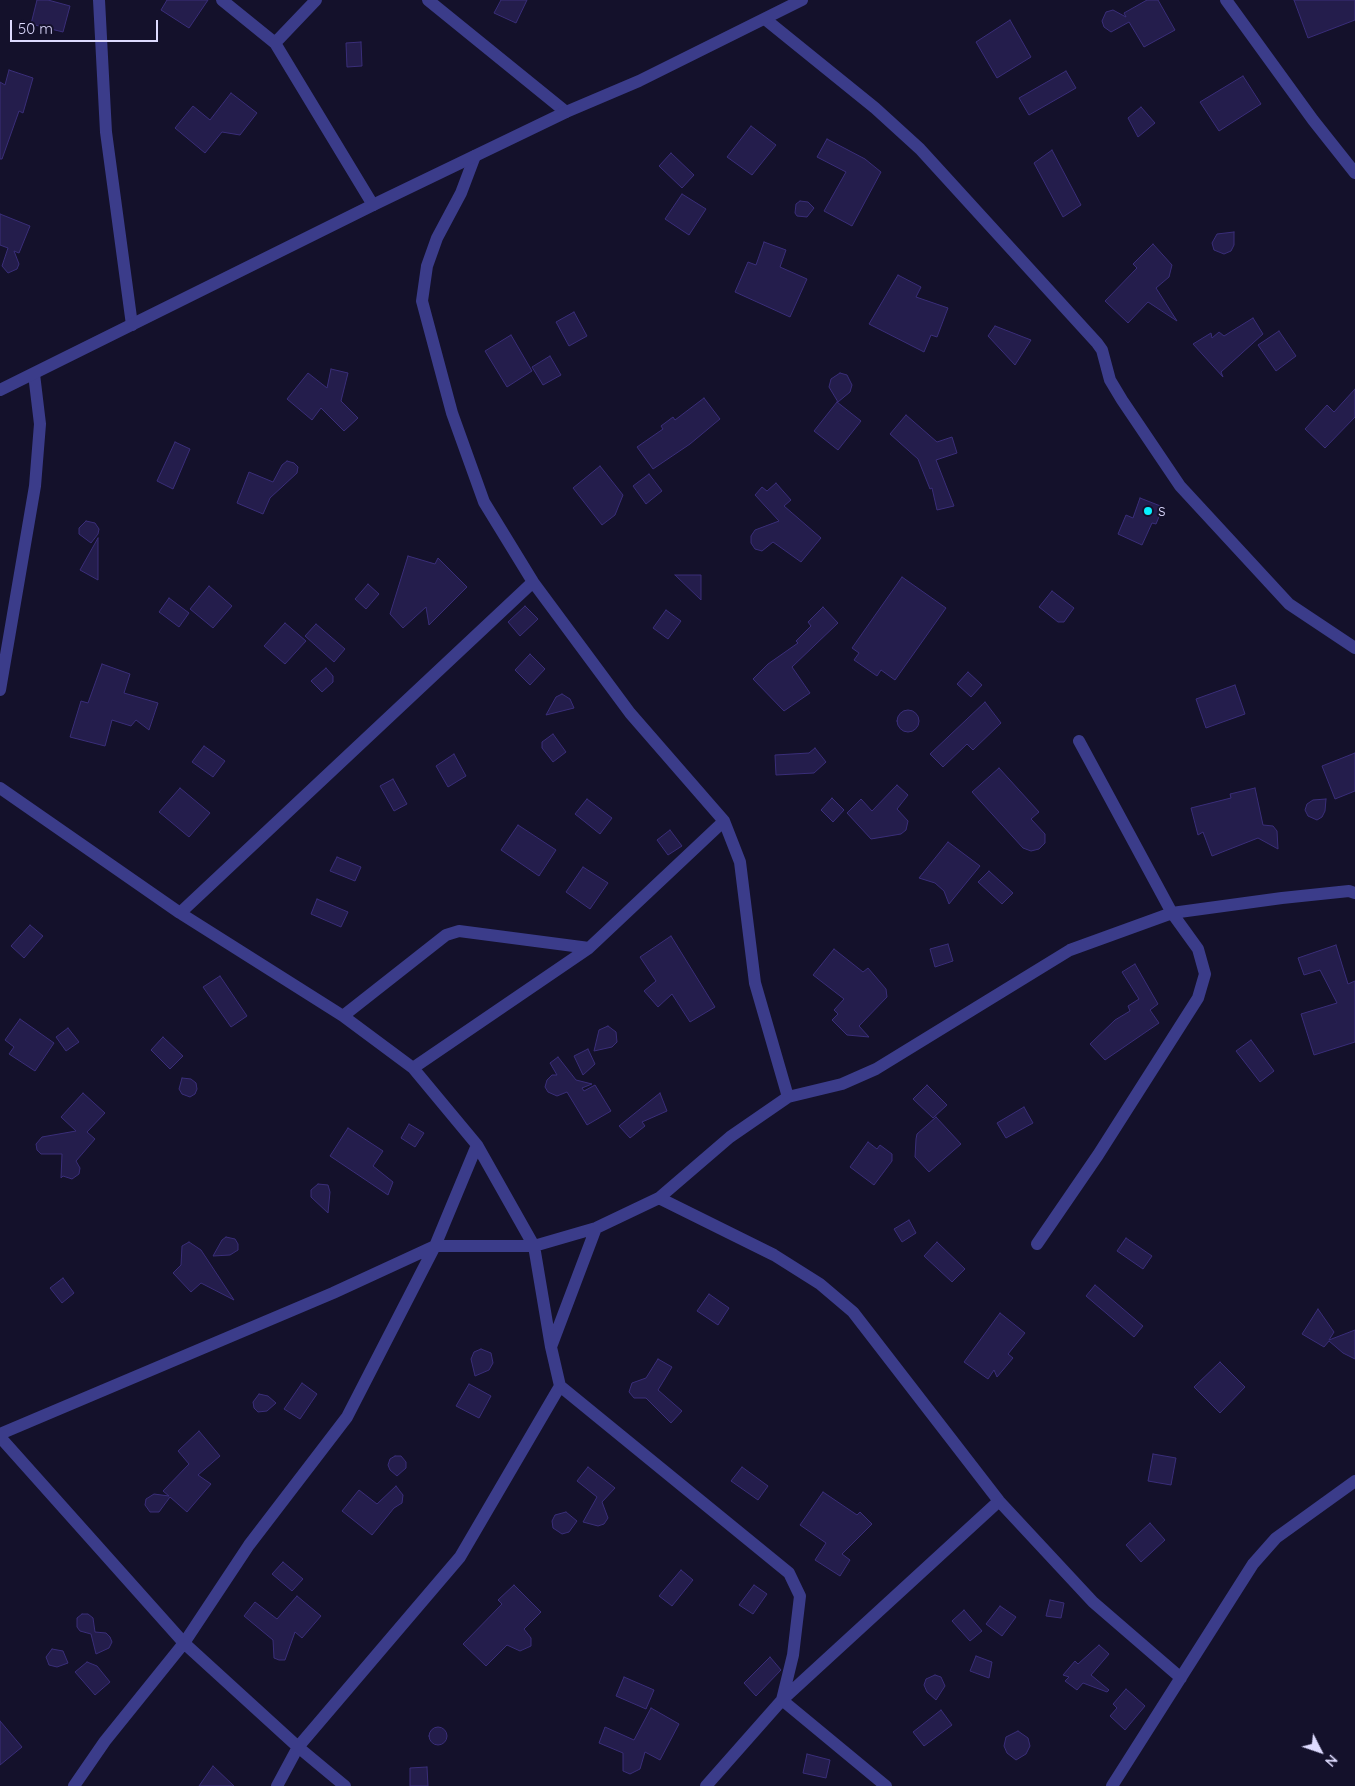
<!DOCTYPE html>
<style>
body{margin:0}
#map{position:relative;width:1355px;height:1786px;overflow:hidden;background:#14112b;font-family:Quicksand,sans-serif}
canvas{display:block}
.north{position:absolute;left:1295px;top:1726px;width:50px;height:50px;-webkit-text-stroke:4px #14112b;paint-order:stroke;rotate:131deg;font-size:14px;font-weight:700;line-height:20px;text-align:center;color:#dedbff}
.north::after{content:'';display:block;margin:auto;width:18px;height:22px;background:#dedbff;clip-path:polygon(50% 0,100% 100%,50% 72%,0 100%)}
.scale{position:absolute;left:10px;top:20px;width:148px;height:22px;box-sizing:border-box;border:2px solid #dedbff;border-top:0;padding-left:6px;font-size:15px;line-height:18px;white-space:nowrap;color:#dedbff;-webkit-text-stroke:4px #14112b;paint-order:stroke}
</style>
<div id="map">
<canvas width="1355" height="1786"></canvas>
<div class="north">N</div>
<div class="scale">50 m</div>
</div>
<script>
const g = document.querySelector('canvas').getContext('2d');
g.lineJoin = 'round';
function fillPath(path, color) { g.fillStyle = color; g.fill(path, 'evenodd'); }
const poly = rows => new Path2D(rows.map(r => 'M' + r).join(''));
function strokePath(path, color, width, dash) { g.strokeStyle = color; g.lineWidth = width; g.lineCap = dash ? 'butt' : 'round'; g.setLineDash(dash || []); g.stroke(path); }
function drawText(font, color, halo, rows, align = 'center') {
  g.font = font + ' Quicksand,sans-serif'; g.lineWidth = 4; g.setLineDash([]); g.textBaseline = 'middle'; g.strokeStyle = halo; g.fillStyle = color; for (const [text, x, y, turn = 0] of rows) {
    g.save(); g.translate(x, y); g.rotate((+turn || 0) * Math.PI / 180); g.textAlign = isNaN(turn) ? turn : align; if (halo) g.strokeText(text, 0, 0); g.fillText(text, 0, 0); g.restore();
  }
}
const building = poly([
 [37,0,48,0,70,6,63,32,31,24,37,0],
 [167,0,208,0,189,28,161,10,167,0],
 [501,0,527,0,516,23,494,13,501,0],
 [1147,0,1158,0,1175,30,1144,47,1129,22,1111,32,1104,27,1102,21,1106,12,1113,10,1126,17,1124,13,1147,0],
 [1294,0,1355,0,1355,20,1308,38,1294,0],
 [1010,20,1031,57,997,78,976,42,1010,20],
 [361,42,362,66,347,67,346,43,361,42],
 [9,70,33,78,23,113,19,111,2,159,0,159,0,82,5,85,9,70],
 [1066,71,1076,88,1029,115,1019,98,1066,71],
 [1243,76,1261,104,1219,131,1200,102,1243,76],
 [231,93,257,113,240,135,222,132,205,153,175,128,193,106,210,120,231,93],
 [1141,107,1155,123,1138,137,1128,118,1141,107],
 [751,126,776,145,752,175,727,157,751,126],
 [827,139,865,159,881,172,852,226,824,211,846,172,817,157,827,139],
 [1052,150,1081,205,1063,217,1034,163,1052,150],
 [671,153,694,175,682,188,659,166,671,153],
 [682,194,706,209,689,235,665,219,682,194],
 [800,201,808,202,814,208,807,217,797,216,795,213,796,204,800,201],
 [0,214,30,226,19,253,14,251,19,264,17,269,8,273,2,266,8,248,0,245,0,214],
 [1234,232,1234,245,1231,251,1224,254,1214,250,1212,243,1217,234,1234,232],
 [764,242,786,250,780,267,807,279,790,317,735,292,748,262,756,265,764,242],
 [1153,244,1172,265,1169,277,1156,288,1177,321,1148,302,1128,323,1105,301,1137,268,1133,264,1153,244],
 [898,275,921,287,916,297,948,308,937,337,931,335,924,352,869,324,898,275],
 [574,312,587,336,569,346,556,322,574,312],
 [1253,318,1263,334,1221,372,1223,377,1193,344,1211,333,1212,338,1219,332,1224,336,1253,318],
 [995,326,1031,340,1015,365,988,336,995,326],
 [1279,331,1296,356,1276,371,1258,345,1279,331],
 [511,335,532,371,507,387,485,351,511,335],
 [550,356,561,375,543,385,532,367,550,356],
 [331,369,348,373,341,401,358,418,344,431,321,408,312,420,287,399,308,373,327,388,331,369],
 [840,373,847,375,852,385,850,392,838,402,829,387,831,379,840,373],
 [1355,389,1355,417,1325,448,1305,429,1327,405,1334,412,1355,389],
 [704,398,720,419,690,444,653,469,637,447,663,429,661,426,673,417,675,420,704,398],
 [837,402,861,421,838,450,814,431,837,402],
 [906,415,937,442,952,437,957,453,936,460,954,506,937,510,932,488,930,489,918,459,890,434,906,415],
 [175,442,190,449,173,489,157,481,175,442],
 [287,461,294,463,298,467,297,473,270,498,263,514,237,503,249,472,273,482,282,465,287,461],
 [600,466,623,495,615,515,602,525,573,488,600,466],
 [649,474,662,491,646,504,633,486,649,474],
 [776,483,791,500,784,506,821,538,801,562,773,542,762,551,755,549,751,543,751,536,755,530,779,521,755,495,762,487,767,491,776,483],
 [1140,498,1163,507,1156,524,1152,523,1142,545,1118,534,1126,515,1133,518,1140,498],
 [86,521,95,523,99,529,98,534,91,543,79,534,79,528,86,521],
 [98,538,98,580,80,570,98,538],
 [408,556,435,564,438,558,467,587,429,625,426,607,403,628,390,614,408,556],
 [675,575,701,575,701,600,675,575],
 [902,577,946,608,895,680,881,670,877,676,854,660,859,653,852,648,902,577],
 [368,584,379,594,366,609,355,599,368,584],
 [209,586,232,606,213,628,190,609,209,586],
 [1052,591,1074,608,1064,622,1058,622,1039,607,1052,591],
 [169,598,189,613,179,627,159,612,169,598],
 [525,606,538,619,520,636,508,622,525,606],
 [823,607,838,623,792,667,810,693,784,711,753,679,768,664,798,643,796,641,811,626,808,622,823,607],
 [666,610,681,621,668,639,653,628,666,610],
 [285,623,306,641,285,664,264,646,285,623],
 [316,624,345,649,334,662,305,636,316,624],
 [530,654,545,669,530,685,515,670,530,654],
 [102,664,130,674,124,693,158,703,149,730,136,720,131,726,112,720,105,746,70,737,81,701,88,703,102,664],
 [326,668,333,676,333,682,322,692,311,681,326,668],
 [968,672,982,685,971,697,957,684,968,672],
 [1235,685,1245,714,1206,728,1196,699,1235,685],
 [562,694,570,699,574,708,546,715,556,697,562,694],
 [985,702,1001,723,973,750,967,744,943,767,930,754,985,702],
 '897 721a11 11 0 1 1 22 0a11 11 0 1 1-22 0Z',
 [553,734,566,752,553,762,542,748,542,742,553,734],
 [204,746,225,761,213,777,192,762,204,746],
 [815,748,826,762,814,773,776,775,775,755,809,753,815,748],
 [1355,753,1355,791,1335,799,1322,766,1355,753],
 [454,754,466,776,448,787,436,766,454,754],
 [999,768,1039,812,1031,819,1045,834,1045,843,1039,849,1031,851,1023,848,972,792,999,768],
 [393,779,407,804,394,811,380,786,393,779],
 [897,785,908,795,897,809,908,821,906,830,901,834,871,839,847,813,861,799,872,811,897,785],
 [180,788,210,813,189,837,159,812,180,788],
 [1255,788,1263,825,1273,826,1277,831,1278,849,1258,838,1212,856,1203,832,1198,835,1191,808,1231,798,1230,794,1255,788],
 [832,798,844,810,833,822,821,810,832,798],
 [587,799,612,818,600,834,575,814,587,799],
 [1326,799,1325,811,1322,817,1317,820,1308,816,1305,810,1307,804,1313,800,1326,799],
 [518,825,556,850,539,876,501,850,518,825],
 [670,830,682,846,668,855,657,840,670,830],
 [948,842,980,866,949,904,944,891,935,883,919,878,948,842],
 [337,857,361,867,355,881,330,871,337,857],
 [583,867,608,883,590,909,566,892,583,867],
 [989,871,1013,893,1002,904,978,882,989,871],
 [317,899,348,912,341,927,311,914,317,899],
 [30,925,43,936,24,958,11,946,30,925],
 [671,936,715,1007,690,1022,672,994,658,1007,644,991,656,981,640,957,671,936],
 [948,944,953,961,935,967,930,949,948,944],
 [1336,945,1348,984,1355,981,1355,1042,1314,1055,1301,1014,1337,1003,1320,970,1304,975,1298,958,1336,945],
 [834,949,863,972,868,968,886,989,887,997,859,1026,869,1037,847,1035,832,1020,838,1014,834,1010,844,999,813,975,834,949],
 [1135,964,1158,1004,1150,1010,1159,1023,1105,1060,1090,1044,1115,1020,1130,1011,1128,1006,1139,999,1122,972,1135,964],
 [220,976,247,1016,231,1027,203,987,220,976],
 [20,1019,54,1043,35,1071,9,1054,14,1047,5,1040,20,1019],
 [608,1026,616,1032,617,1042,612,1047,594,1051,599,1030,608,1026],
 [68,1028,79,1042,66,1051,56,1037,68,1028],
 [163,1037,183,1056,170,1069,151,1050,163,1037],
 [1251,1040,1274,1071,1260,1082,1236,1051,1251,1040],
 [588,1049,595,1064,583,1075,574,1056,588,1049],
 [558,1057,576,1080,592,1084,582,1088,584,1091,595,1085,611,1111,587,1125,567,1092,557,1096,548,1092,545,1087,547,1080,552,1075,557,1075,550,1063,558,1057],
 [182,1078,191,1079,196,1083,197,1089,195,1094,190,1097,182,1094,179,1089,182,1078],
 [927,1085,947,1105,933,1118,913,1099,927,1085],
 [83,1093,105,1113,87,1132,95,1139,76,1161,80,1168,79,1174,72,1179,63,1176,61,1178,62,1154,41,1154,37,1150,36,1144,42,1137,76,1131,61,1117,83,1093],
 [660,1093,667,1111,642,1122,645,1126,630,1138,619,1126,660,1093],
 [1024,1107,1033,1123,1006,1138,997,1123,1024,1107],
 [936,1117,961,1144,929,1172,915,1157,916,1139,917,1134,936,1117],
 [409,1124,424,1133,415,1147,401,1138,409,1124],
 [348,1128,383,1151,373,1166,393,1182,388,1195,330,1156,348,1128],
 [868,1142,877,1149,880,1145,892,1154,892,1161,874,1185,850,1167,868,1142],
 [318,1184,328,1185,330,1192,328,1213,311,1197,311,1190,318,1184],
 [909,1220,916,1233,902,1242,894,1229,909,1220],
 [226,1237,235,1239,238,1244,238,1250,230,1255,213,1256,222,1240,226,1237],
 [1126,1238,1152,1256,1143,1269,1117,1251,1126,1238],
 [189,1242,201,1250,234,1300,201,1283,191,1292,173,1273,181,1265,182,1246,189,1242],
 [937,1242,965,1269,952,1282,924,1256,937,1242],
 [63,1278,74,1293,62,1303,50,1288,63,1278],
 [1095,1285,1143,1326,1134,1337,1086,1296,1095,1285],
 [709,1294,729,1308,718,1325,697,1311,709,1294],
 [1318,1309,1334,1332,1329,1340,1355,1330,1355,1359,1343,1353,1329,1341,1324,1347,1302,1334,1318,1309],
 [1000,1313,1025,1333,1008,1354,1013,1358,997,1377,994,1370,988,1379,964,1362,1000,1313],
 [481,1349,491,1353,493,1363,489,1370,475,1376,471,1359,474,1352,481,1349],
 [658,1359,672,1367,658,1390,682,1411,671,1423,646,1398,634,1398,629,1392,632,1383,646,1378,658,1359],
 [1220,1362,1245,1387,1220,1413,1194,1387,1220,1362],
 [302,1383,317,1394,300,1419,284,1409,302,1383],
 [469,1384,491,1396,479,1418,456,1406,469,1384],
 [259,1394,268,1396,276,1403,267,1411,258,1412,254,1408,253,1402,259,1394],
 [199,1431,220,1456,198,1475,211,1484,187,1512,170,1497,159,1512,150,1512,145,1505,146,1499,154,1494,169,1496,163,1491,189,1464,178,1451,199,1431],
 [1153,1454,1176,1458,1171,1485,1148,1481,1153,1454],
 [395,1456,401,1456,406,1462,406,1468,397,1476,390,1470,388,1465,390,1459,395,1456],
 [588,1467,615,1488,602,1502,608,1518,604,1524,598,1526,583,1522,597,1497,577,1481,588,1467],
 [742,1467,768,1486,758,1500,731,1481,742,1467],
 [396,1486,403,1495,402,1503,394,1508,372,1535,342,1511,359,1490,377,1504,396,1486],
 [823,1492,857,1515,860,1512,872,1524,842,1554,850,1560,840,1576,815,1560,826,1543,800,1525,823,1492],
 [566,1512,577,1521,569,1532,562,1534,553,1528,552,1521,555,1515,566,1512],
 [1150,1523,1165,1540,1141,1562,1126,1545,1150,1523],
 [283,1562,303,1579,292,1591,272,1574,283,1562],
 [681,1570,693,1580,672,1606,659,1596,681,1570],
 [514,1585,541,1612,524,1629,531,1638,531,1646,520,1651,507,1645,486,1666,463,1644,502,1604,498,1600,514,1585],
 [754,1585,767,1594,753,1614,739,1605,754,1585],
 [297,1596,321,1616,302,1638,295,1632,285,1660,279,1660,274,1658,273,1640,244,1616,255,1602,277,1619,297,1596],
 [1050,1600,1064,1603,1061,1618,1046,1616,1050,1600],
 [1000,1606,1016,1617,1002,1636,986,1624,1000,1606],
 [964,1610,982,1631,970,1641,952,1621,964,1610],
 [82,1614,88,1614,93,1618,95,1632,106,1633,110,1637,112,1642,109,1648,96,1654,91,1634,80,1631,77,1627,77,1618,82,1614],
 [1099,1645,1109,1654,1091,1675,1109,1690,1107,1692,1083,1683,1077,1690,1065,1681,1069,1677,1063,1675,1075,1661,1078,1664,1099,1645],
 [52,1649,63,1651,68,1663,57,1667,49,1665,46,1657,52,1649],
 [976,1656,992,1662,989,1678,970,1671,976,1656],
 [770,1657,781,1670,756,1696,744,1683,770,1657],
 [87,1662,97,1666,110,1682,95,1695,75,1672,87,1662],
 [935,1675,941,1677,945,1686,936,1700,927,1692,924,1685,926,1679,935,1675],
 [624,1677,654,1690,646,1709,616,1696,624,1677],
 [1126,1689,1145,1706,1125,1730,1110,1716,1117,1708,1113,1704,1126,1689],
 [651,1708,679,1724,660,1760,645,1752,640,1769,630,1774,623,1771,623,1753,599,1743,605,1727,634,1740,651,1708],
 [941,1710,952,1725,924,1746,913,1732,941,1710],
 [0,1721,22,1747,0,1765,0,1721],
 '429 1736a9 9 0 1 1 18 0a9 9 0 1 1-18 0Z',
 [1018,1731,1028,1738,1030,1746,1026,1754,1016,1760,1007,1753,1004,1746,1006,1737,1018,1731],
 [807,1754,830,1760,826,1778,803,1773,807,1754],
 [213,1766,234,1786,199,1786,213,1766],
 [427,1767,428,1786,410,1786,410,1768,427,1767]
]);
fillPath(building, '#241d4c');
strokePath(building, '#3a2e79', 1);
strokePath(poly([
 [99,0,106,132,132,325],
 [222,0,275,43,373,205],
 [428,0,566,112],
 [1226,0,1313,120,1355,173],
 [765,19,875,108,920,149,1097,343,1102,350,1110,380,1122,400,1180,486,1289,604,1355,648],
 [275,43,316,0],
 [475,156,461,193,437,238,427,266,422,301,452,413,484,502,533,582,630,713,724,821,740,862,755,983,788,1097],
 [0,690,35,486,40,424,34,374],
 [0,788,180,913,343,1016,413,1068,477,1145,534,1246,551,1347],
 [180,913,533,582],
 [343,1016,446,935,459,931,589,948],
 [413,1068,589,948,724,821],
 [659,1198,774,1255,820,1284,853,1312,999,1501,1093,1602,1181,1678],
 [596,1228,551,1347,560,1386,789,1573,800,1596,793,1655,782,1700,886,1786],
 [1037,1244,1098,1155,1198,998,1205,974,1198,949,1172,913,1079,741],
 [0,1434,333,1293,435,1246,534,1246,596,1228,659,1198,730,1137,788,1097,842,1084,876,1069,1070,950,1172,913,1282,898,1349,891,1355,893],
 [0,1437,184,1643,298,1747,345,1786],
 [74,1786,105,1741,184,1643,249,1545,347,1417,435,1246,477,1145],
 [277,1786,298,1747,460,1557,560,1386],
 [706,1786,782,1700,999,1501],
 [1112,1786,1253,1564,1276,1538,1355,1481]
]), '#3b3c8a', 12);
strokePath(poly([
 [0,390,373,205,566,112,639,81,802,0]
]), '#3b3c8a', 12);
for (const [x, y, r, color] of [
 [1148,511,5,"#07f0ff"]
]) { const dot = new Path2D(); dot.arc(x, y, r, 0, 2 * Math.PI); g.fillStyle = color; g.fill(dot); strokePath(dot, '#14112b', 2); }
drawText('16px', '#dedbff', '#14112b', [
 ["s",1158,511]
], 'left');
</script>
